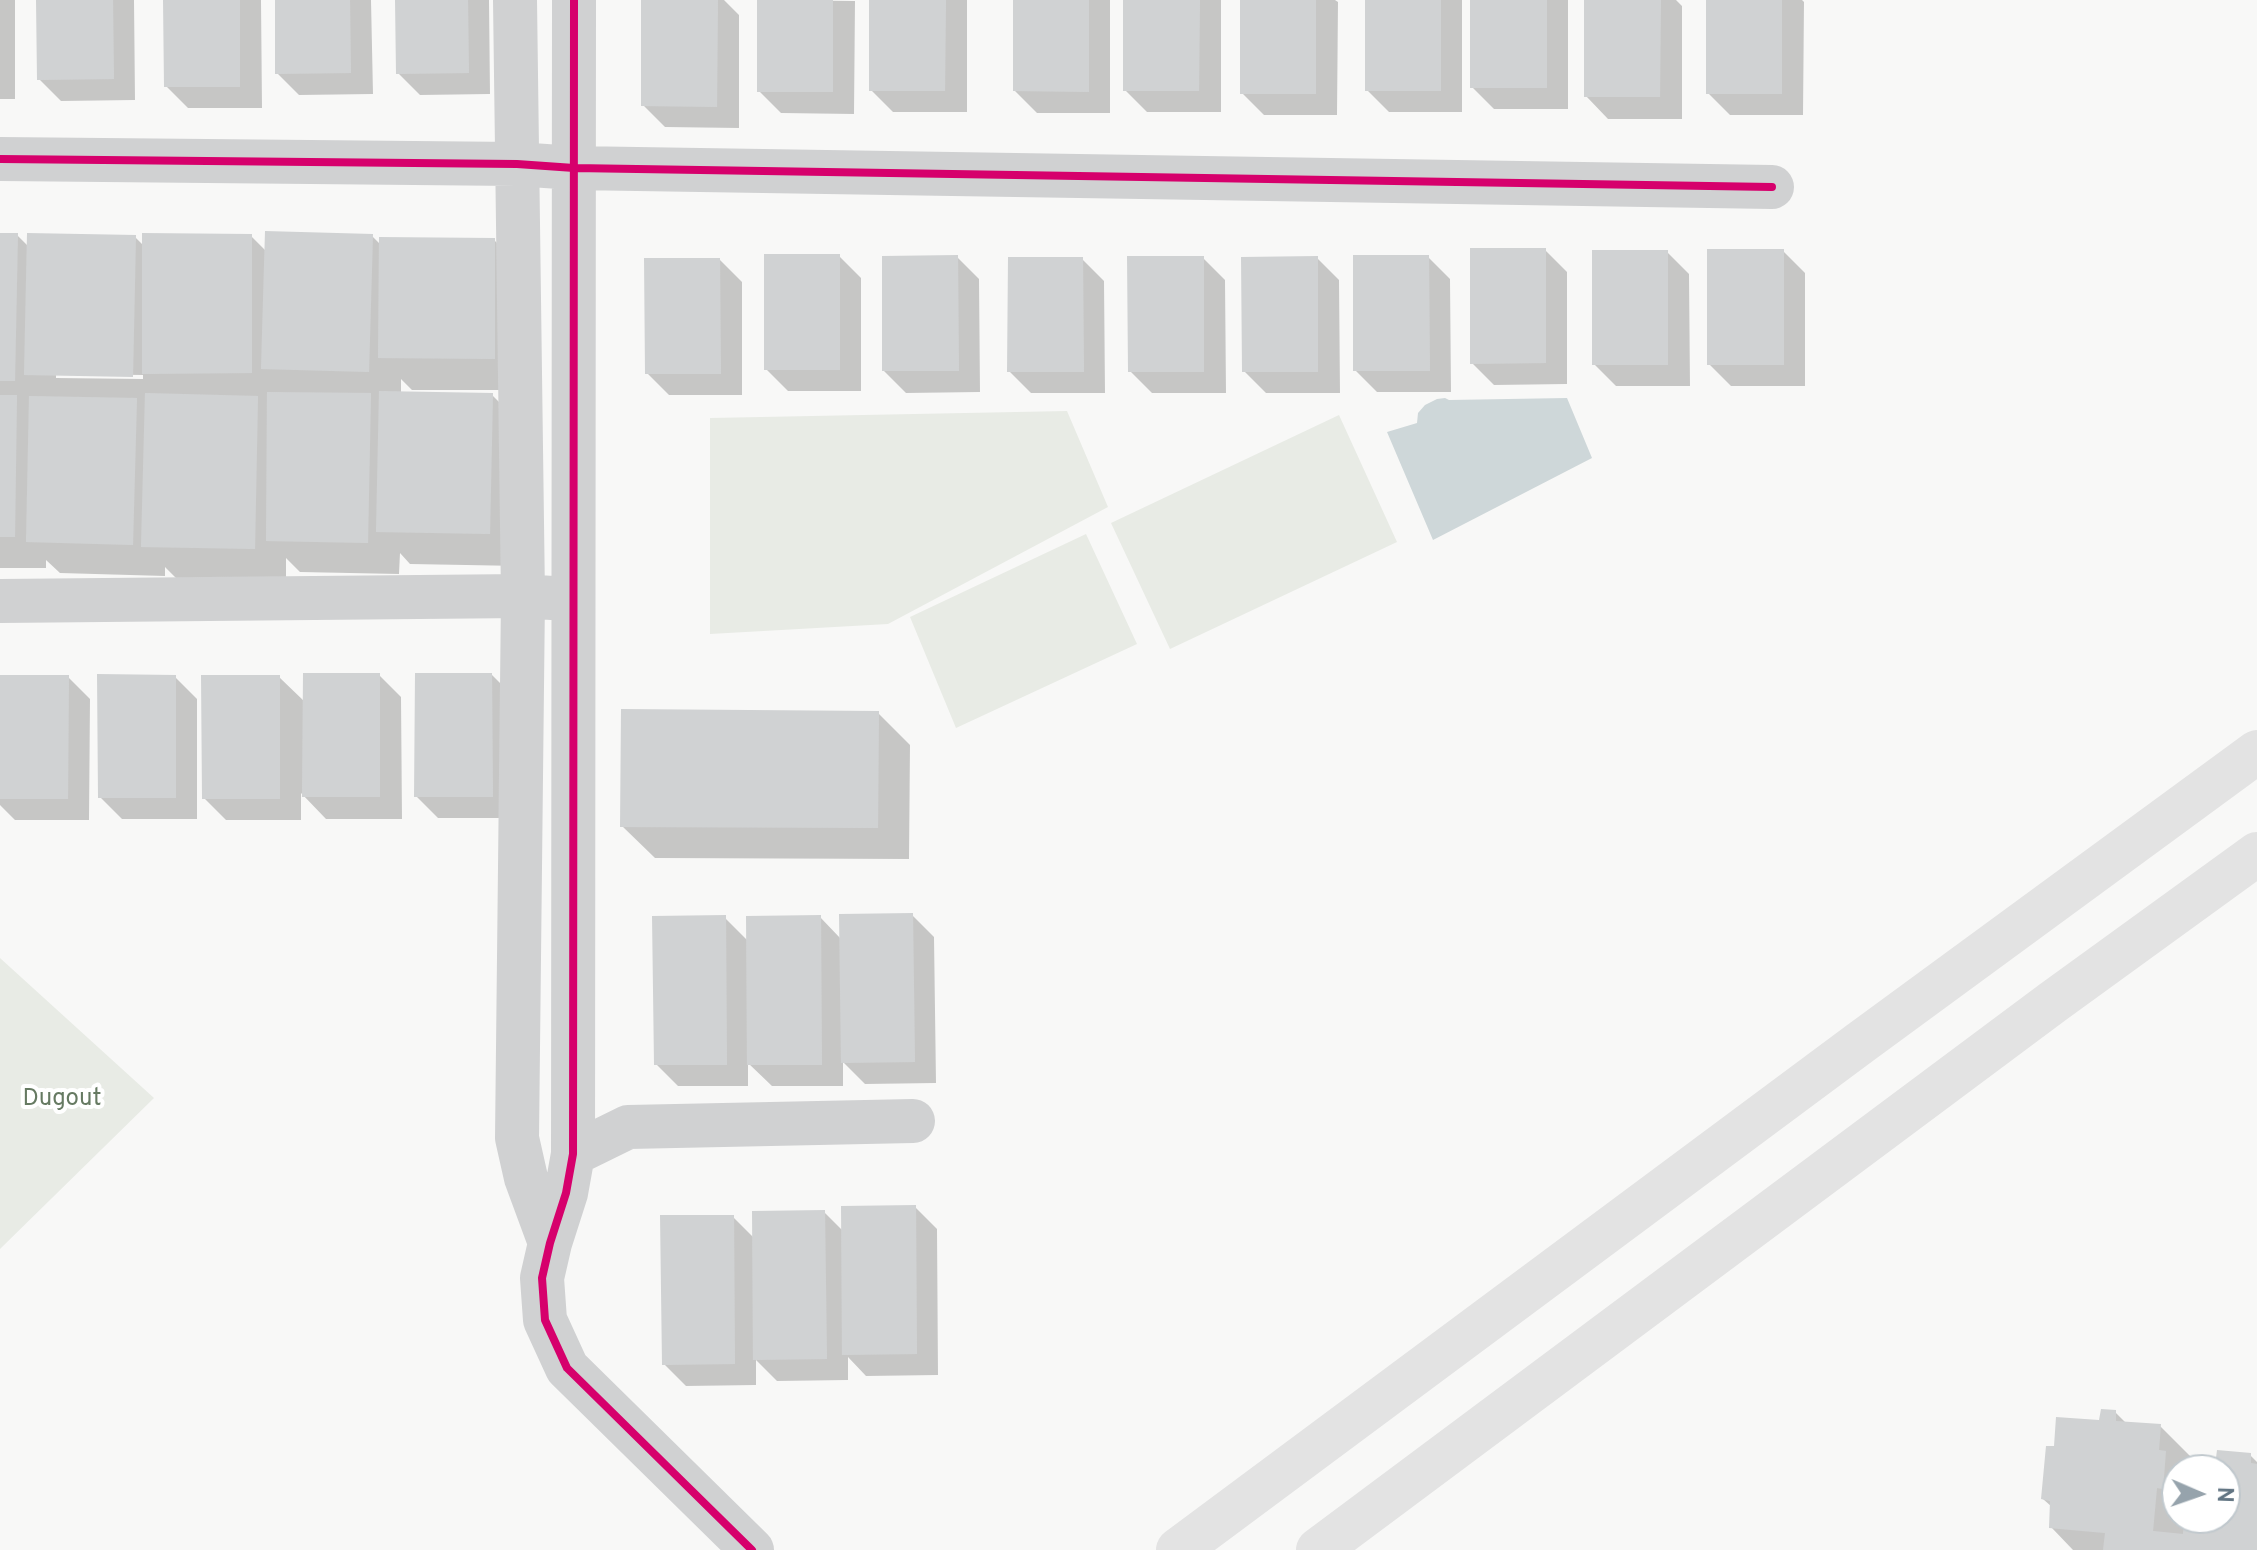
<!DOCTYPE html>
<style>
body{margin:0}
#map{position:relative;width:2257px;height:1550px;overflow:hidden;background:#f8f8f7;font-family:Overpass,sans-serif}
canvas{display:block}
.north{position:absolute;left:2161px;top:1454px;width:80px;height:80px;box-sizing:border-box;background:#fff;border:2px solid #c0c8cd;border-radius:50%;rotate:92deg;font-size:22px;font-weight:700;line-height:32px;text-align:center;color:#627583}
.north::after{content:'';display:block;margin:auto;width:28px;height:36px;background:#96a3ac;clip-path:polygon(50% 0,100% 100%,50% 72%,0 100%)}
</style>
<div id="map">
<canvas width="2257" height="1550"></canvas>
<div class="north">N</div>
</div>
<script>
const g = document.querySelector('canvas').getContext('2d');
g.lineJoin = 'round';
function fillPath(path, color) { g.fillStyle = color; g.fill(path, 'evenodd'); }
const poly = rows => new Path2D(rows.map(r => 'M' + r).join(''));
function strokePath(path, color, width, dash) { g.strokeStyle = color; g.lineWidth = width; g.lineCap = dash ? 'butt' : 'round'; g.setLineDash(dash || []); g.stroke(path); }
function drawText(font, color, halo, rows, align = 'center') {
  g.font = font + ' Overpass,sans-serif'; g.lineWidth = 8; g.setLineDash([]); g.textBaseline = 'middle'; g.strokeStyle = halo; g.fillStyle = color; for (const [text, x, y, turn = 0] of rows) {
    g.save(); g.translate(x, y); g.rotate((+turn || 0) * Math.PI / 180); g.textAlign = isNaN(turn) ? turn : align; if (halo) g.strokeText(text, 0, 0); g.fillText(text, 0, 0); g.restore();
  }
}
fillPath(poly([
 [1067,411,1108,507,888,624,710,634,710,418],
 [1339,415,1397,542,1170,649,1111,523],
 [1086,534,1137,644,956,728,910,617],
 [0,958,154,1098,0,1249]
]), '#e8ebe5');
fillPath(poly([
 [1445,398,1449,400,1567,398,1592,458,1433,540,1387,432,1417,423,1418,413,1425,405,1437,399]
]), '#ced7d9');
fillPath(poly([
 [0,0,15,0,15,99,0,99],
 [38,0,134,0,135,100,61,101,39,79],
 [165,0,261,0,262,108,188,108,166,86],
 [277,0,371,0,373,94,299,95,277,73],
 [397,0,489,0,490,94,420,95,398,73],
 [643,0,724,0,739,15,739,128,665,127,643,105],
 [759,0,855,1,854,114,781,113,759,91],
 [871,0,967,0,967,112,893,112,871,90],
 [1015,0,1110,0,1110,113,1037,113,1015,91],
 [1125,0,1221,0,1221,112,1147,112,1125,90],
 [1242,0,1335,0,1338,2,1337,115,1264,115,1242,93],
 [1367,0,1462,0,1462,112,1389,112,1367,90],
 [1472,0,1568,0,1568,109,1494,109,1472,87],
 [1586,0,1676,0,1682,6,1682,119,1608,119,1586,96],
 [1708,0,1802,0,1804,2,1803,115,1730,115,1708,93],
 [0,235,17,235,29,247,135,237,144,246,251,236,266,251,372,236,381,245,494,240,526,272,526,390,412,390,401,379,401,393,492,395,524,427,521,566,410,564,400,553,399,574,300,572,286,558,286,580,176,578,165,567,165,576,60,573,46,560,46,568,0,568],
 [56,374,143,375,143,379,56,378],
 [1545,250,1567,272,1567,384,1494,385,1472,363],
 [1783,251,1805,273,1805,386,1731,386,1709,364],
 [1667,252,1689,274,1690,386,1616,386,1594,364],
 [839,256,861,278,861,391,788,391,766,369],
 [957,257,979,279,980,392,906,393,884,371],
 [1428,257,1450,279,1451,392,1377,392,1355,370],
 [1203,258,1225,280,1226,393,1152,393,1130,371],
 [1317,258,1339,280,1340,393,1266,393,1244,371],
 [1082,259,1104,281,1105,393,1031,393,1009,371],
 [720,260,742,282,742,395,669,395,647,373],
 [379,675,401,697,402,819,326,819,301,793,301,820,226,820,204,798,279,677,305,702],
 [492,675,514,697,514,818,438,818,416,796],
 [0,677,68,677,90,699,89,820,15,820,0,805],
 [175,677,197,699,197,819,122,819,100,797],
 [878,713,910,745,909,859,655,858,622,826],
 [912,915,934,937,936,1083,865,1084,843,1062,843,1086,772,1086,748,1063,748,1086,678,1086,656,1064,725,918,748,941,820,917,841,939],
 [915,1207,937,1229,938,1375,866,1376,848,1357,848,1380,777,1381,756,1360,756,1385,686,1386,664,1364,733,1217,754,1238,824,1212,843,1231],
 [2115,1412,2127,1424,2160,1426,2201,1467,2217,1468,2250,1455,2257,1462,2257,1550,2073,1550,2051,1527,2052,1507,2043,1499,2056,1448],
 [2177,1470,2225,1470,2225,1518,2177,1518]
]), '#0003');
fillPath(poly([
 [36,0,113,0,114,79,37,80],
 [163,0,240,0,240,87,164,87],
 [275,0,350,0,351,73,275,74],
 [395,0,468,0,469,73,396,74],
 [641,0,718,0,717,107,641,106],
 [757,0,833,0,833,92,757,92],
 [869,0,946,0,945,91,869,91],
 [1013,0,1089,0,1089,92,1013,91],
 [1123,0,1200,0,1199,91,1123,91],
 [1240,0,1316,0,1316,94,1240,94],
 [1365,0,1441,0,1441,91,1365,91],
 [1470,0,1547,0,1547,88,1470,88],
 [1584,0,1661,0,1660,97,1584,97],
 [1706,0,1782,0,1782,94,1706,94],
 [265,231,373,234,369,372,261,369],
 [0,233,18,233,15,381,0,381],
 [27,233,136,235,133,377,24,375],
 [142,233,252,234,252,373,142,374],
 [379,237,495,238,495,359,378,358],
 [1470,248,1546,248,1546,363,1470,364],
 [1707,249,1784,249,1784,365,1707,365],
 [1592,250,1668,250,1668,365,1592,365],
 [764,254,840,254,840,370,764,370],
 [958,255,959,371,882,371,882,256],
 [1353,255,1429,255,1430,371,1353,371],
 [1127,256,1204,256,1204,372,1128,372],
 [1318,256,1318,372,1242,372,1241,257],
 [1008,257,1083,257,1084,372,1007,372],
 [644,258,720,258,721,374,645,374],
 [379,391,493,393,490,534,376,532],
 [267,392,371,393,368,543,266,541],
 [145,393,258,396,255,549,141,547],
 [0,395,17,395,15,537,0,537],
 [29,396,137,398,133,545,26,542],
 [303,673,380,673,380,797,302,797],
 [415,673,492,673,493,797,414,797],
 [97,674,176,675,176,798,98,798],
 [0,675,69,675,68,799,0,799],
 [201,675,280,675,280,799,202,799],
 [621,709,879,711,878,828,620,827],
 [913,913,915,1062,841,1063,839,914],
 [726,915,727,1065,654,1065,652,916],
 [821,915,822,1065,747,1065,746,916],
 [916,1205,917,1354,842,1355,841,1206],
 [825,1210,827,1359,753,1360,752,1211],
 [660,1215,734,1215,735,1364,662,1365],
 [2101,1409,2116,1410,2116,1421,2161,1424,2159,1450,2166,1451,2163,1489,2157,1488,2153,1531,2183,1534,2184,1518,2225,1518,2225,1470,2187,1470,2187,1464,2215,1466,2217,1450,2251,1453,2251,1463,2257,1464,2257,1550,2103,1550,2105,1533,2049,1528,2050,1501,2041,1499,2046,1446,2054,1446,2056,1417,2099,1420]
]), '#d0d2d3');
strokePath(poly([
 [515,0,523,596,517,1138,526,1178,550,1243],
 [574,0,573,1154,566,1193,550,1243,542,1278,545,1320,567,1368,752,1550],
 [0,159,517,164,574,168,1772,187],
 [0,601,523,596,552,598],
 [573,1154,628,1127,913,1121]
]), '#d0d1d2', 44);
strokePath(poly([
 [1178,1550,1860,1043,2257,752],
 [1318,1550,2053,1002,2257,854]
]), '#e3e3e3', 44);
strokePath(poly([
 [574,0,573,1154,566,1193,550,1243,542,1278,545,1320,567,1368,752,1550],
 [0,159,517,164,574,168,1772,187]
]), '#d6006c', 8);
drawText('24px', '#667a62', '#fff', [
 ["Dugout",62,1100]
]);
</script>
